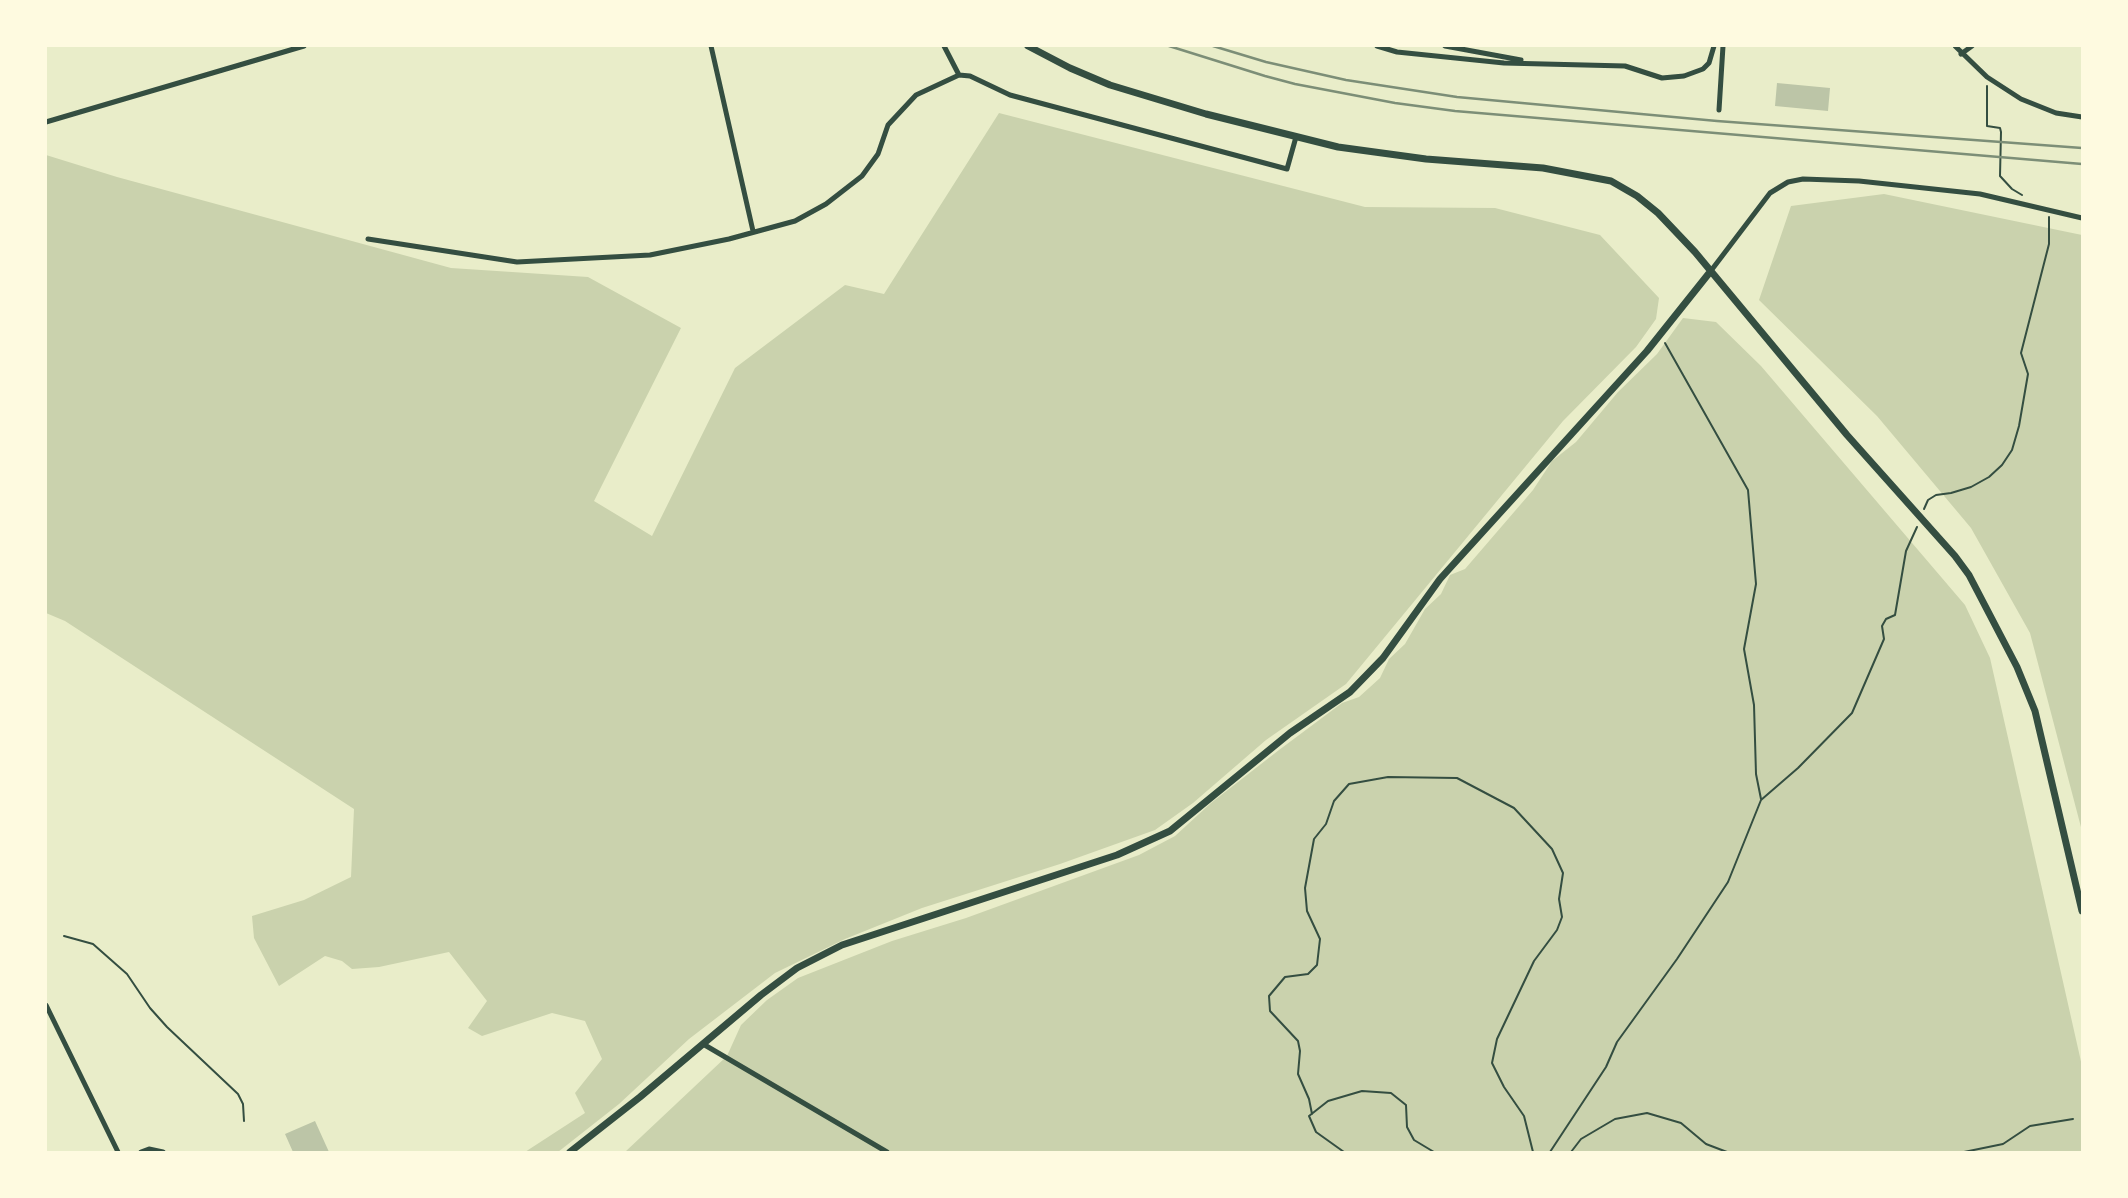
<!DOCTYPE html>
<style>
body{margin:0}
#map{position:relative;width:2128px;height:1198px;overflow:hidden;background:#e9edc9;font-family:Roboto,sans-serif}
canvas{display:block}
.frame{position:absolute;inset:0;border:47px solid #fefae0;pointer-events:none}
</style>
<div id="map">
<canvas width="2128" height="1198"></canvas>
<div class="frame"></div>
</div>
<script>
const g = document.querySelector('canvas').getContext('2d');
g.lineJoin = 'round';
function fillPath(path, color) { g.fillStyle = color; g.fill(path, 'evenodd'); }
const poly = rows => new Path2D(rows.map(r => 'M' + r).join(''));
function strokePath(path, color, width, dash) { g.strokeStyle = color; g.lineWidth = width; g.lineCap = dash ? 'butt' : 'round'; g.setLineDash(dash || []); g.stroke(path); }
fillPath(poly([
 [999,113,1365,207,1495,208,1600,235,1659,298,1656,319,1636,347,1563,421,1346,684,1266,740,1193,803,1155,830,1060,864,922,908,845,939,775,973,689,1039,619,1104,558,1152,525,1152,585,1113,575,1093,602,1059,585,1021,552,1013,482,1036,468,1028,487,1001,449,952,379,967,352,969,342,961,325,956,279,986,254,938,252,916,304,900,351,877,354,809,65,621,46,613,46,155,117,177,451,268,588,277,681,328,594,501,652,536,735,368,845,285,884,294],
 [1884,194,2082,235,2082,831,2030,633,1971,528,1877,416,1759,300,1791,206],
 [1683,318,1716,322,1761,366,1965,605,1990,658,2082,1066,2082,1152,625,1152,727,1056,741,1025,767,1000,798,978,892,941,966,918,1139,855,1175,836,1211,803,1279,750,1342,703,1359,697,1380,678,1389,659,1405,644,1425,609,1441,594,1450,575,1465,569,1533,490,1552,461,1576,442,1618,392,1657,354]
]), '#cad2ad');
fillPath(poly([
 [1777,83,1830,88,1828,111,1775,106],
 [315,1121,329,1152,293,1152,285,1134]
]), '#bcc5a7');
strokePath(poly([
 [1987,86,1987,126,2000,128,2001,132,2000,176,2012,189,2022,195],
 [1665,343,1748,490,1756,584,1744,649,1754,705,1756,774,1761,799],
 [1924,509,1928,500,1936,495,1951,493,1971,487,1989,477,2002,465,2012,450,2019,426,2028,374,2021,353,2049,244,2049,217],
 [64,936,93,944,127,974,150,1008,167,1027,238,1094,243,1104,244,1121],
 [1312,1114,1309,1099,1298,1074,1300,1051,1298,1041,1270,1011,1269,996,1285,977,1308,974,1317,965,1320,939,1307,911,1305,888,1314,839,1326,824,1334,801,1349,784,1388,777,1457,778,1514,808,1552,849,1563,873,1559,899,1562,917,1557,930,1534,961,1497,1039,1492,1063,1504,1087,1524,1116,1533,1152],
 [1344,1152,1316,1132,1309,1116,1328,1101,1362,1091,1391,1093,1406,1105,1407,1127,1414,1140,1434,1152],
 [1550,1152,1606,1067,1617,1042,1677,959,1728,882,1761,800,1798,768,1852,713,1884,639,1882,626,1886,619,1895,615,1906,551,1917,527],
 [1571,1152,1581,1139,1615,1119,1647,1113,1681,1123,1706,1144,1727,1152],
 [1964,1152,2003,1144,2030,1126,2073,1119]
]), '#344e41', 2);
strokePath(poly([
 [711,46,753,231],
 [1377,46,1397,52,1504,63,1625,66,1662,78,1684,76,1703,69,1709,63,1714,46],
 [1445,46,1521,60],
 [1955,46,1987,77,2021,99,2056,113,2082,117],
 [1961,54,1972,46],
 [959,75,970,76,1010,95,1287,169,1296,137],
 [1719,110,1723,46],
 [46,122,304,46],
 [368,239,517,262,650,255,729,239,795,221,826,204,862,176,878,154,888,125,916,95,959,75,944,46],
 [1710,272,1770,193,1788,182,1803,179,1859,181,1980,194,2082,218],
 [46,1005,118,1152],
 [703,1044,887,1152],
 [141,1152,149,1149,163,1152]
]), '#344e41', 5);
strokePath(poly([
 [1028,46,1070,68,1110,85,1206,114,1338,147,1426,159,1543,168,1611,181,1637,196,1658,213,1695,252,1847,435,1955,556,1969,575,2017,667,2035,711,2082,911],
 [570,1152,640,1097,761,995,797,968,842,945,1117,855,1170,831,1290,733,1350,692,1383,658,1440,579,1647,351,1710,272]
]), '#344e41', 7);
strokePath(poly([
 [1169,46,1265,76,1295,84,1395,103,1455,111,2082,164],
 [1213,46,1266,62,1346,80,1457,97,1717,121,2082,148]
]), '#7c8e77', 2.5);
</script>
